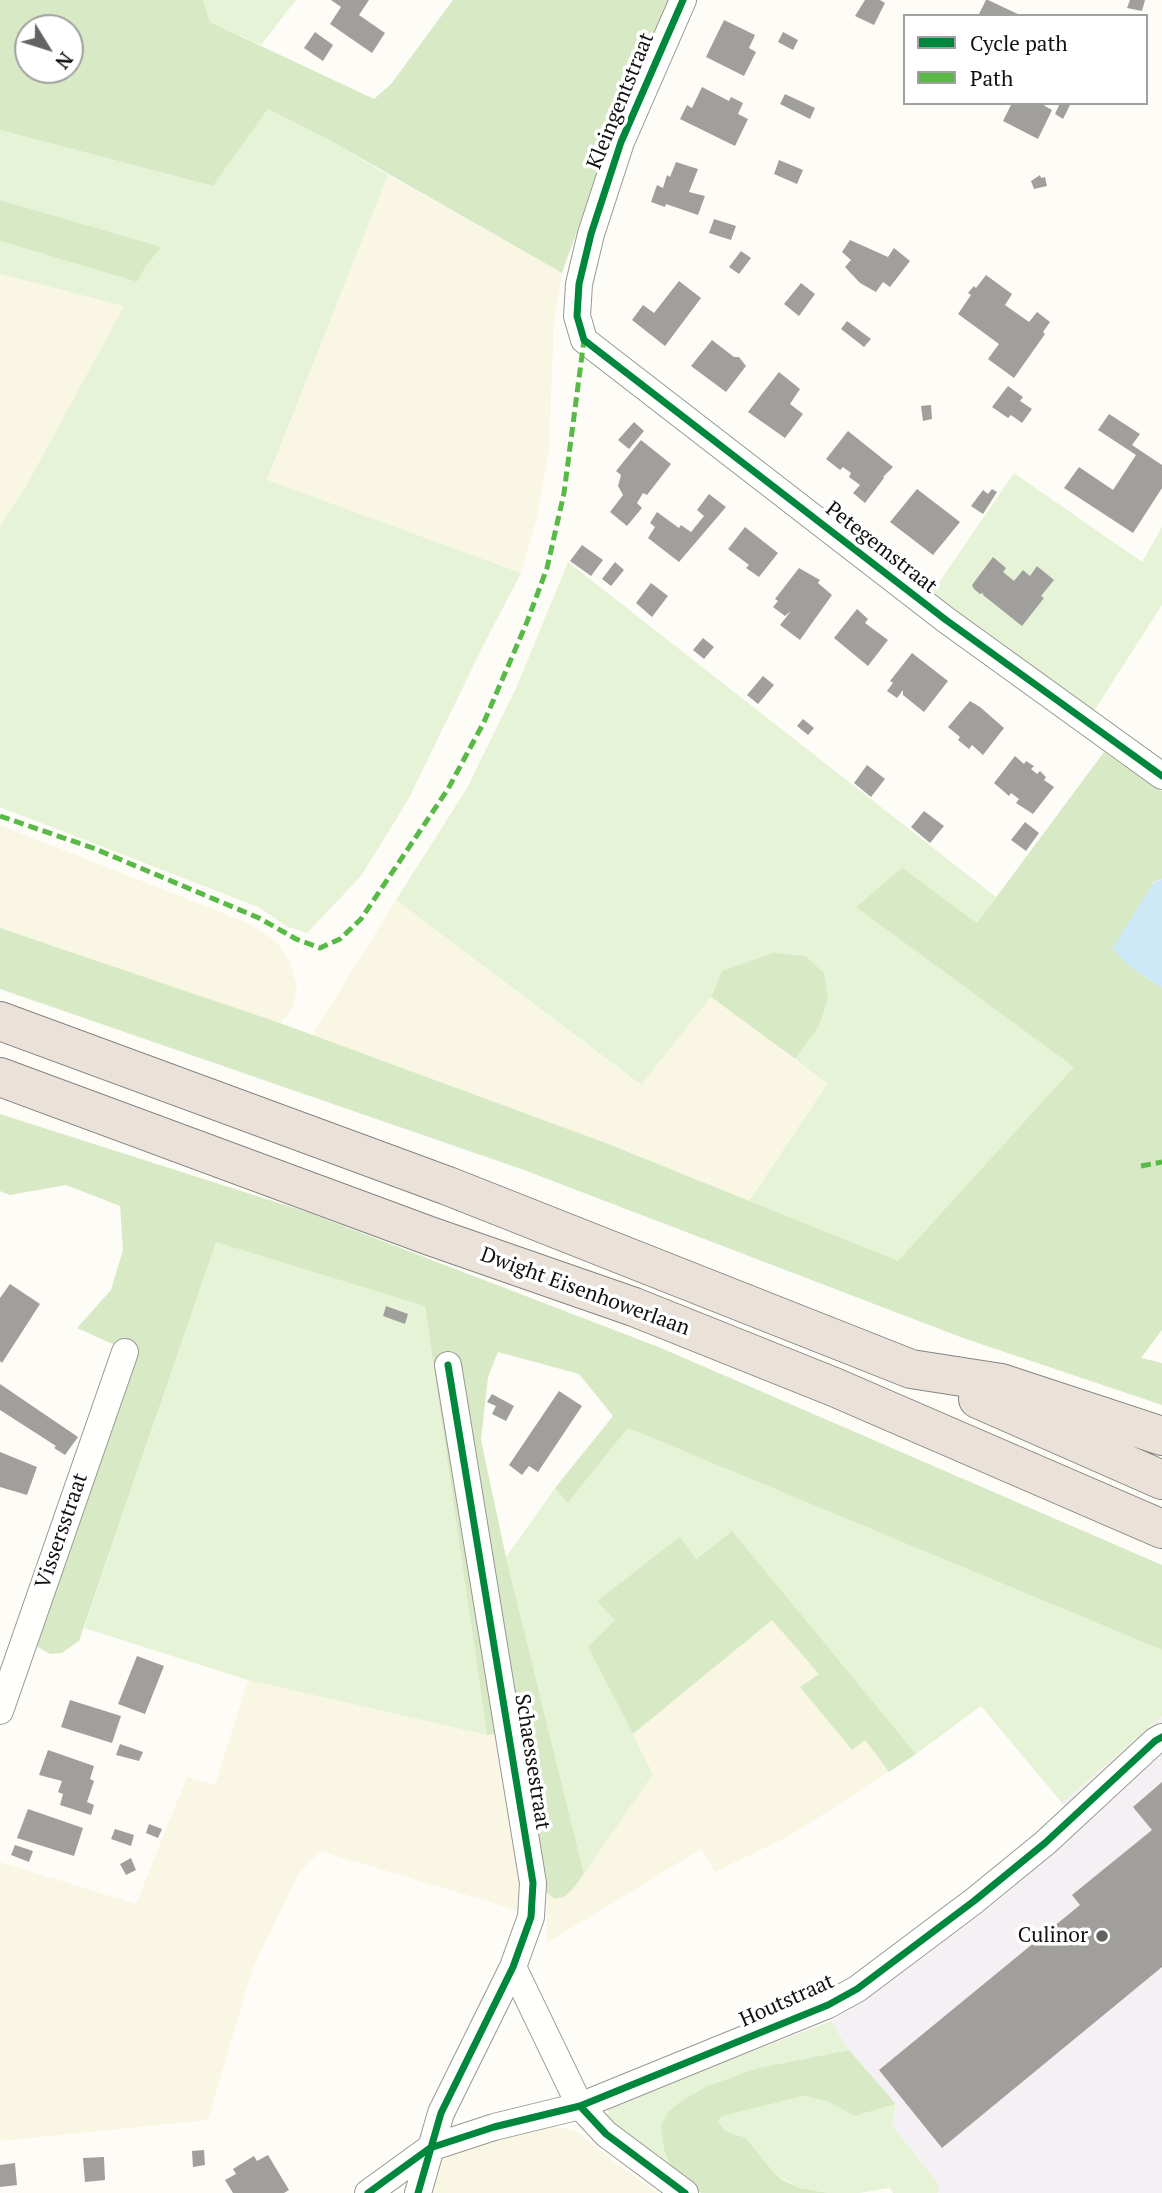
<!DOCTYPE html>
<style>
body{margin:0}
#map{position:relative;width:1162px;height:2193px;overflow:hidden;background:#fdfcf7;font-family:"PT Serif",serif}
canvas{display:block}
.legend{position:absolute;left:903px;top:14px;width:245px;height:91px;box-sizing:border-box;background:#fff;border:2px solid #a0a0a0;margin:0;padding:9px 12px;list-style:none;font-size:21px;color:#111}
.legend li{display:flex;align-items:center;gap:14px;height:35px}
.legend b{width:35px;border:2px solid #a0a0a0}
.north{position:absolute;left:14px;top:14px;width:70px;height:70px;box-sizing:border-box;background:#fff;border:2px solid #a0a0a0;border-radius:50%;rotate:128deg;font-size:19px;font-weight:700;line-height:28px;text-align:center;color:#111}
.north::after{content:'';display:block;margin:auto;width:24px;height:32px;background:#646362;clip-path:polygon(50% 0,100% 100%,50% 72%,0 100%)}
</style>
<div id="map">
<canvas width="1162" height="2193"></canvas>
<ul class="legend">
<li><b style="height:9px;background:#00873e"></b>Cycle path</li>
<li><b style="height:9px;background:#58b947"></b>Path</li>
</ul>
<div class="north">N</div>
</div>
<script>
const g = document.querySelector('canvas').getContext('2d');
g.lineJoin = 'round';
function fillPath(path, color) { g.fillStyle = color; g.fill(path, 'evenodd'); }
const poly = rows => new Path2D(rows.map(r => 'M' + r).join(''));
function strokePath(path, color, width, dash) { g.strokeStyle = color; g.lineWidth = width; g.lineCap = dash ? 'butt' : 'round'; g.setLineDash(dash || []); g.stroke(path); }
function drawText(font, color, halo, rows, align = 'center') {
  g.font = font + ' "PT Serif",serif'; g.lineWidth = 7; g.setLineDash([]); g.textBaseline = 'middle'; g.strokeStyle = halo; g.fillStyle = color; for (const [text, x, y, turn = 0] of rows) {
    g.save(); g.translate(x, y); g.rotate((+turn || 0) * Math.PI / 180); g.textAlign = isNaN(turn) ? turn : align; if (halo) g.strokeText(text, 0, 0); g.fillText(text, 0, 0); g.restore();
  }
}
fillPath(poly([
 [1162,1716,1162,2193,937,2193,938,2184,892,2125,896,2104,849,2050,831,2021,865,2001,983,1913,1055,1853,1081,1827,1062,1803]
]), '#f5f0f3');
fillPath(poly([
 [388,175,562,273,554,323,549,450,537,517,521,573,267,481],
 [0,274,124,306,26,486,0,526],
 [0,825,248,923,276,941,289,961,297,985,294,1006,280,1023,0,928],
 [396,900,640,1085,711,997,827,1084,749,1201,606,1143,312,1035],
 [772,1619,820,1674,801,1687,852,1750,865,1739,889,1772,789,1836,715,1872,701,1849,547,1943,547,1893,555,1899,572,1890,653,1774,633,1734],
 [248,1680,487,1735,499,1733,523,1894,520,1911,320,1851,299,1873,252,1970,208,2120,0,2141,0,1862,136,1904,187,1777,215,1785],
 [539,2125,560,2127,578,2132,610,2159,658,2193,422,2193,429,2171,447,2151]
]), '#f9f7e4');
fillPath(poly([
 [203,0,296,0,261,45,210,22],
 [268,109,329,140,388,175,267,480,521,573,484,644,408,800,361,876,307,933,288,927,258,907,0,807,0,526,26,486,124,306,0,274,0,241,137,282,146,266,162,247,0,200,0,130,213,186],
 [1014,473,1142,562,1162,527,1162,605,1094,711,931,594],
 [568,562,996,897,977,923,857,907,1075,1067,898,1262,749,1201,827,1084,795,1059,819,1026,722,971,711,997,641,1085,396,900,467,788,517,686],
 [216,1241,425,1305,487,1735,248,1680,84,1628],
 [628,1428,1162,1650,1162,1716,1062,1803,981,1706,916,1754,731,1532,615,1620,589,1647,653,1774,584,1874,506,1557,555,1488,569,1502],
 [831,2021,849,2050,758,2068,707,2086,675,2177,620,2135,607,2116,610,2106],
 [803,2096,826,2101,855,2116,896,2104,892,2125,939,2185,937,2193,893,2193,890,2188,859,2193,829,2193,799,2188,775,2174,746,2138,726,2131,718,2122,722,2115]
]), '#e7f3d7');
fillPath(poly([
 [0,0,203,0,210,22,374,99,391,84,453,0,672,0,612,135,562,273,329,140,268,109,213,186,0,130],
 [28,28,70,28,70,70,28,70],
 [0,200,162,247,146,266,137,282,0,241],
 [1104,752,1162,791,1162,879,1153,882,1132,968,1162,988,1162,1330,1141,1358,1162,1363,1162,1405,963,1338,524,1170,0,989,0,928,280,1023,606,1143,898,1261,1074,1067,856,907,902,868,977,923],
 [773,953,805,956,824,973,828,998,819,1026,795,1059,711,997,722,971],
 [0,1114,307,1212,661,1348,1162,1565,1162,1650,628,1428,568,1503,555,1488,613,1416,579,1374,498,1352,488,1377,481,1440,506,1557,584,1874,572,1890,564,1897,555,1899,547,1893,520,1731,487,1735,425,1306,216,1242,79,1641,62,1653,50,1654,33,1644,135,1354,77,1328,111,1290,123,1250,120,1206,66,1185,10,1195,0,1191],
 [732,1531,916,1754,889,1772,865,1740,852,1750,800,1687,819,1674,772,1620,633,1734,588,1647,615,1620,597,1601,680,1537,696,1559],
 [849,2050,896,2104,855,2116,826,2101,803,2096,722,2116,718,2122,726,2131,746,2138,775,2174,783,2180,799,2188,829,2193,701,2193,675,2177,664,2149,661,2126,668,2112,680,2102,707,2086,758,2068]
]), '#d8eac5');
fillPath(poly([
 [1162,879,1162,988,1132,968,1112,949,1154,882]
]), '#cde8f7');
fillPath(poly([
 [331,0,369,0,359,15,385,33,372,53,330,24,341,7],
 [865,0,880,0,885,3,874,25,855,16],
 [986,0,988,0,1022,16,978,16],
 [1130,0,1145,0,1142,11,1127,8],
 [724,20,755,35,749,48,756,52,744,76,706,57],
 [315,32,333,45,323,61,304,48],
 [783,32,798,40,793,50,778,42],
 [702,87,729,101,731,97,743,103,738,114,748,119,735,146,680,119,687,105,692,108],
 [785,94,815,108,810,119,780,104],
 [1012,103,1040,103,1052,110,1038,139,1003,121],
 [1060,103,1070,105,1063,119,1055,114],
 [779,160,803,170,797,184,774,174],
 [676,162,698,169,689,192,705,196,698,215,666,204,665,207,651,202,657,185,663,188,667,175,670,177],
 [1040,175,1041,178,1045,177,1047,186,1034,189,1031,181],
 [714,219,736,226,731,240,709,233],
 [850,240,888,257,894,248,910,261,890,287,883,282,876,292,860,283,845,267,851,260,842,252],
 [741,251,751,258,739,274,729,267],
 [986,275,1012,294,1005,305,1029,322,1037,312,1050,322,1043,332,1045,334,1014,378,988,359,999,344,958,314,971,295,968,293,974,286,976,288],
 [679,281,701,298,665,346,632,320,643,305,654,313],
 [801,283,815,294,799,316,784,304],
 [847,321,871,339,864,347,841,329],
 [712,340,734,357,739,357,746,366,726,392,691,366],
 [779,372,800,389,790,404,803,414,785,438,748,412],
 [1008,386,1023,397,1020,401,1032,409,1022,423,1011,415,1008,418,992,407],
 [931,405,932,419,923,421,921,406],
 [1109,414,1140,434,1132,445,1162,465,1162,488,1133,533,1064,488,1079,467,1113,490,1136,455,1098,430],
 [634,422,644,431,629,449,618,440],
 [848,431,893,467,883,477,884,478,865,503,853,493,860,485,849,477,851,473,843,467,840,470,826,459],
 [641,440,671,464,647,495,643,493,637,503,642,508,627,526,610,512,623,495,618,486,621,475,616,471],
 [917,489,960,522,933,555,890,522],
 [992,489,997,492,983,514,971,506,983,490,988,494],
 [709,494,726,507,679,562,648,538,655,527,650,523,657,512,679,528,681,525,691,532,704,516,697,510],
 [745,527,778,553,759,577,746,568,749,565,728,549],
 [582,545,603,560,591,576,570,561],
 [993,557,1006,568,1003,572,1014,581,1023,570,1030,576,1037,566,1054,580,1041,596,1044,598,1022,626,983,595,983,593,980,594,974,589,972,585],
 [615,562,624,570,611,586,602,579],
 [799,568,820,580,818,583,832,595,800,640,780,625,791,611,785,616,773,607,778,601,775,599],
 [651,583,668,596,652,617,636,603],
 [857,609,868,619,865,623,888,640,868,666,834,638],
 [703,638,714,647,704,659,693,650],
 [912,653,948,681,924,712,903,695,903,690,897,698,887,691,893,683,890,681],
 [763,676,774,685,758,704,747,695],
 [970,701,980,707,1004,728,983,755,972,745,969,749,958,740,960,737,948,727],
 [803,719,814,728,808,735,797,726],
 [1015,756,1024,764,1026,761,1034,766,1031,769,1037,774,1040,771,1046,777,1044,780,1054,787,1033,814,1016,803,1019,799,1011,793,1009,796,994,783],
 [867,765,885,779,871,797,854,783],
 [924,811,944,826,930,843,911,827],
 [1025,822,1039,833,1026,851,1011,840],
 [10,1284,40,1304,2,1363,0,1361,0,1298],
 [386,1306,408,1314,405,1324,383,1316],
 [0,1384,78,1437,65,1455,54,1448,56,1446,0,1410],
 [559,1391,582,1406,538,1472,529,1466,522,1475,509,1465],
 [492,1394,514,1406,506,1421,492,1414,496,1406,487,1402],
 [0,1452,37,1467,27,1495,0,1487],
 [137,1656,164,1666,145,1714,118,1704],
 [70,1700,121,1716,112,1743,61,1727],
 [120,1744,143,1752,139,1761,116,1755],
 [48,1750,94,1766,90,1779,94,1781,87,1802,94,1805,91,1815,60,1805,63,1794,58,1792,62,1781,39,1775],
 [1162,1782,1162,1967,942,2148,879,2070,1080,1905,1072,1895,1152,1830,1133,1807],
 [28,1809,83,1828,74,1856,17,1838],
 [149,1824,162,1829,158,1838,146,1833],
 [115,1829,134,1835,131,1846,111,1839],
 [15,1845,33,1851,29,1862,11,1855],
 [131,1858,136,1870,126,1875,120,1864],
 [204,2150,205,2165,193,2167,192,2151],
 [268,2155,289,2190,284,2193,233,2193,225,2180,236,2174,233,2169,254,2156,257,2161],
 [104,2157,105,2180,85,2182,83,2158],
 [15,2163,17,2185,0,2187,0,2165]
]), '#a19f9c');
const minor = poly([
 [683,0,621,142,591,234,579,284,577,316,584,340,946,620,1162,776],
 [0,1711,125,1352],
 [513,1967,580,2106,606,2134,685,2193],
 [368,2193,430,2148,494,2127,580,2106,828,2005,857,1989,974,1901,1045,1843,1155,1741,1162,1737],
 [418,2193,441,2113,513,1967,531,1917,533,1883,448,1365]
]);
const highway = poly([
 [0,1021,448,1186,911,1369,1001,1383,1162,1436],
 [0,1077,430,1236,634,1307,834,1387,1162,1529],
 [978,1399,1162,1480]
]);
strokePath(minor, '#979795', 28);
strokePath(highway, '#858482', 40);
strokePath(minor, '#fffffe', 26);
strokePath(highway, '#eae1d8', 38);
strokePath(poly([
 [0,816,93,848,259,918,296,939,320,948,340,939,361,919,448,789,484,722,527,622,547,568,564,493,584,340],
 [1141,1166,1162,1162]
]), '#58b947', 5, [10, 5]);
strokePath(poly([
 [683,0,621,142,591,234,579,284,577,316,584,340,946,620,1162,776],
 [580,2106,606,2134,685,2193],
 [368,2193,430,2148,494,2127,580,2106,828,2005,857,1989,974,1901,1045,1843,1155,1741,1162,1737],
 [418,2193,441,2113,513,1967,531,1917,533,1883,448,1365]
]), '#00873e', 7);
for (const [x, y, r, color] of [
 [1102,1936,7,"#646362"]
]) { const dot = new Path2D(); dot.arc(x, y, r, 0, 2 * Math.PI); g.fillStyle = color; g.fill(dot); strokePath(dot, '#fff', 2.5); }
drawText('21px', '#111', '#fff', [
 ["Kleingentstraat",621,101,-68],
 ["Petegemstraat",881,548,38],
 ["Dwight Eisenhowerlaan",585,1292,20],
 ["Vissersstraat",62,1531,-71],
 ["Schaessestraat",532,1762,81],
 ["Houtstraat",787,2001,-24]
]);
drawText('21px', '#111', '#fff', [
 ["Culinor",1088,1936]
], 'right');
</script>
